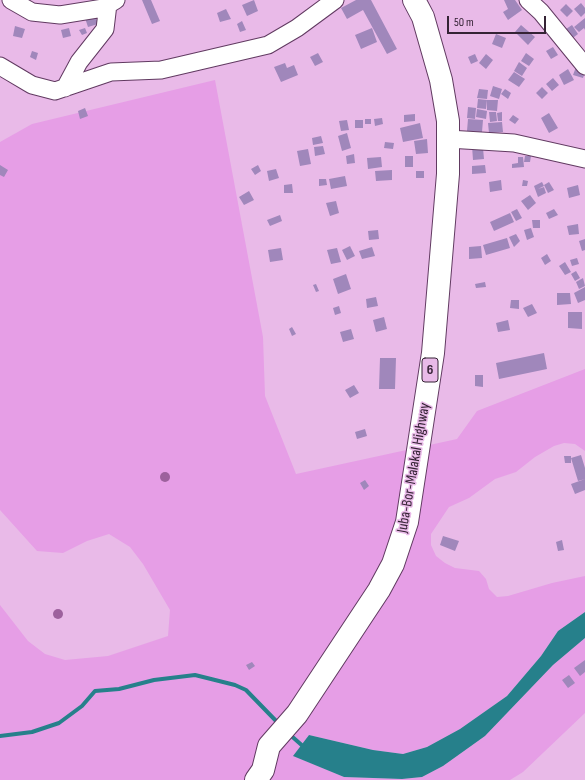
<!DOCTYPE html>
<style>
body{margin:0}
#map{position:relative;width:585px;height:780px;overflow:hidden;background:#e9bae8;font-family:"Sofia Sans Condensed",sans-serif}
canvas{display:block}
.scale{position:absolute;left:447px;top:16px;width:99px;height:18px;box-sizing:border-box;border:2px solid #352335;border-top:0;padding-left:5px;font-size:12px;line-height:14px;white-space:nowrap;color:#352335;-webkit-text-stroke:3px #e9bae8;paint-order:stroke}
</style>
<div id="map">
<canvas width="585" height="780"></canvas>
<div class="scale">50 m</div>
</div>
<script>
const g = document.querySelector('canvas').getContext('2d');
g.lineJoin = 'round';
function fillPath(path, color) { g.fillStyle = color; g.fill(path, 'evenodd'); }
const poly = rows => new Path2D(rows.map(r => 'M' + r).join(''));
function strokePath(path, color, width, dash) { g.strokeStyle = color; g.lineWidth = width; g.lineCap = dash ? 'butt' : 'round'; g.setLineDash(dash || []); g.stroke(path); }
function drawText(font, color, halo, rows, align = 'center') {
  g.font = font + ' "Sofia Sans Condensed",sans-serif'; g.lineWidth = 3; g.setLineDash([]); g.textBaseline = 'middle'; g.strokeStyle = halo; g.fillStyle = color; for (const [text, x, y, turn = 0] of rows) {
    g.save(); g.translate(x, y); g.rotate((+turn || 0) * Math.PI / 180); g.textAlign = isNaN(turn) ? turn : align; if (halo) g.strokeText(text, 0, 0); g.fillText(text, 0, 0); g.restore();
  }
}
fillPath(poly([
 [215,80,263,337,265,396,296,474,457,439,477,411,585,369,585,451,575,444,564,443,554,446,535,457,516,472,495,479,469,498,449,507,431,534,431,545,436,556,445,563,455,568,479,571,486,579,489,589,497,597,508,596,552,583,585,576,585,612,558,631,541,656,507,696,460,729,427,747,403,754,373,750,309,735,294,756,344,777,402,779,422,777,443,766,485,736,553,665,585,638,585,713,523,772,510,780,0,780,0,605,28,641,45,654,65,660,108,656,168,636,170,610,143,564,130,547,109,534,87,541,63,553,37,551,0,510,0,142,32,124]
]), '#e69ee6');
fillPath(poly([
 [585,612,585,638,553,665,485,736,443,766,422,777,402,779,344,777,293,756,309,735,373,750,403,754,427,747,460,729,507,696,541,656,558,631]
]), '#26808b');
strokePath(poly([
 [288,733,305,748],
 [0,736,32,732,59,723,82,706,95,691,119,689,154,680,195,675,235,685,246,690,279,724]
]), '#26808b', 4);
fillPath(poly([
 [142,0,151,0,160,21,152,24],
 [254,0,258,11,247,16,242,5],
 [356,0,371,0,397,49,387,54,363,10,347,19,341,8],
 [504,0,515,0,522,10,508,20,503,12,508,9],
 [581,3,585,8,585,13,581,17,574,9],
 [566,4,573,11,567,17,560,10],
 [226,9,231,19,220,22,217,13],
 [95,15,98,24,88,27,85,18],
 [585,18,585,30,584,28,579,32,574,27],
 [242,21,246,30,240,32,237,24],
 [521,25,535,37,528,45,515,32],
 [572,25,578,34,570,40,563,31],
 [15,26,25,29,22,38,13,36],
 [69,28,71,36,63,38,61,30],
 [85,28,87,33,82,35,79,30],
 [372,28,377,42,361,49,355,35],
 [496,34,506,38,502,48,492,44],
 [553,47,558,55,551,59,546,51],
 [32,51,38,53,36,60,30,57],
 [318,53,323,62,315,66,310,57],
 [526,53,534,59,529,66,521,61],
 [475,54,478,61,471,64,468,57],
 [486,54,493,60,486,69,479,63],
 [519,62,527,68,522,76,514,71],
 [285,63,287,68,294,65,298,75,281,82,274,67],
 [576,67,585,72,583,78,573,75],
 [568,69,574,80,564,85,559,75],
 [514,72,525,79,519,87,508,80],
 [553,78,559,85,552,91,546,84],
 [493,86,502,89,499,99,490,96],
 [542,87,548,93,542,99,536,93],
 [479,89,488,90,487,99,477,98],
 [505,89,511,93,508,99,501,94],
 [478,99,487,100,486,109,477,108],
 [487,100,498,100,497,111,487,110],
 [468,107,476,108,475,119,467,118],
 [85,108,88,116,80,119,78,111],
 [477,109,487,111,486,119,476,117],
 [489,112,496,112,497,121,490,122],
 [502,112,502,121,498,121,497,113],
 [549,113,558,128,549,133,541,118],
 [415,114,415,121,404,122,404,115],
 [513,115,519,119,515,124,509,120],
 [382,118,383,124,375,126,374,119],
 [365,119,371,119,371,124,365,124],
 [468,119,483,120,482,132,467,131],
 [347,120,349,130,341,131,339,121],
 [355,120,363,120,363,128,355,128],
 [502,122,503,132,489,133,488,123],
 [420,123,423,138,403,142,400,128],
 [347,133,351,148,342,151,338,136],
 [321,136,323,143,313,145,312,138],
 [427,139,428,153,416,154,414,141],
 [385,142,394,143,393,149,384,148],
 [323,146,325,154,315,156,314,147],
 [472,146,483,148,484,159,473,160],
 [308,149,311,164,300,166,297,151],
 [354,154,355,163,347,164,346,156],
 [405,156,413,156,413,167,405,167],
 [525,156,531,156,530,162,524,162],
 [381,157,382,167,368,169,367,158],
 [518,157,523,157,524,167,512,168,512,164,518,163],
 [0,165,8,170,4,177,0,175],
 [258,165,261,171,255,175,251,169],
 [485,165,486,173,472,174,472,166],
 [276,169,279,178,269,181,267,171],
 [392,170,392,180,376,181,375,171],
 [416,171,424,171,424,178,416,178],
 [345,176,347,186,331,189,329,179],
 [319,179,326,179,327,185,319,186],
 [501,180,502,190,490,192,489,182],
 [523,180,528,181,527,186,522,186],
 [542,182,544,186,538,189,544,187,546,193,538,197,534,186],
 [549,182,554,190,548,193,544,185],
 [292,184,293,193,284,193,284,185],
 [578,185,580,195,569,198,567,188],
 [249,191,254,200,244,205,239,197],
 [530,195,536,203,528,210,521,201],
 [336,201,339,213,330,216,326,203],
 [517,209,522,218,516,221,511,212],
 [554,209,558,215,549,219,546,213],
 [510,213,514,222,494,231,490,222],
 [280,215,282,221,270,226,267,220],
 [532,220,540,220,540,228,533,228],
 [578,224,579,234,569,235,567,226],
 [531,228,534,237,527,240,524,230],
 [378,230,379,239,369,240,368,231],
 [516,234,520,241,514,247,509,237],
 [507,238,510,248,486,255,483,245],
 [585,239,585,250,582,251,579,241],
 [350,246,355,256,347,260,342,250],
 [481,246,482,258,469,259,469,247],
 [372,247,375,256,362,259,359,251],
 [281,248,283,260,270,262,268,250],
 [337,248,341,262,331,264,327,250],
 [547,254,551,261,545,265,541,258],
 [577,258,579,264,572,266,570,260],
 [565,262,571,272,565,275,559,266],
 [576,271,580,278,575,281,571,274],
 [346,274,351,289,338,294,333,279],
 [583,278,585,286,579,289,576,282],
 [485,282,486,287,476,288,475,284],
 [316,284,319,291,316,292,313,285],
 [585,287,585,300,578,303,574,293],
 [557,293,570,293,571,304,557,305],
 [376,297,378,306,367,308,366,299],
 [511,300,519,300,519,309,510,308],
 [532,304,537,313,528,317,523,308],
 [339,306,341,313,335,315,333,308],
 [568,312,582,312,582,329,568,328],
 [384,317,387,329,376,332,373,320],
 [508,320,510,330,498,332,496,323],
 [292,327,296,334,292,336,289,329],
 [351,329,354,339,343,342,340,332],
 [544,353,547,369,499,379,496,363],
 [380,358,396,358,395,389,379,389],
 [475,375,483,375,483,387,475,386],
 [354,385,359,393,350,398,345,390],
 [365,429,367,436,357,439,355,432],
 [581,455,585,468,585,479,578,481,571,458],
 [564,456,571,456,571,463,565,463],
 [585,479,585,490,575,494,571,484],
 [365,480,369,486,364,490,360,483],
 [443,536,459,541,455,551,440,545],
 [562,540,564,550,558,551,556,542],
 [585,660,585,672,580,676,574,668],
 [252,662,255,666,249,670,246,665],
 [569,675,575,683,568,688,562,680]
]), '#a087bb');
const minor = poly([
 [11,0,32,12,60,15,103,8,116,0],
 [528,0,541,12,585,66],
 [0,66,32,85,55,91,111,72,161,70,268,45,297,28,335,0],
 [65,88,79,62,105,29,108,4],
 [448,139,514,143,585,159]
]);
const major = poly([
 [256,780,263,770,269,746,297,714,379,590,393,564,407,522,433,353,448,174,448,121,441,80,423,17,414,0]
]);
strokePath(minor, '#613a61', 19);
strokePath(major, '#613a61', 24);
strokePath(minor, '#fff', 17);
strokePath(major, '#fff', 22);
g.fillStyle = '#9d619d';
for (const [x, y] of [
 [165,477],
 [58,614]
]) { g.beginPath(); g.arc(x, y, 5, 0, 2 * Math.PI); g.fill(); }
for (const [x, y, w] of [
 [430,370,16]
]) { const box = new Path2D(); box.roundRect(x - w / 2, y - 12, w, 24, 3); g.fillStyle = '#e9bae8'; g.fill(box); strokePath(box, '#352335', 1); }
drawText('bold 14px', '#352335', null, [
 ["6",430,370]
]);
drawText('15px', '#352335', '#e9bae8', [
 ["Juba-Bor-Malakal Highway",414,468,-80]
]);
</script>
